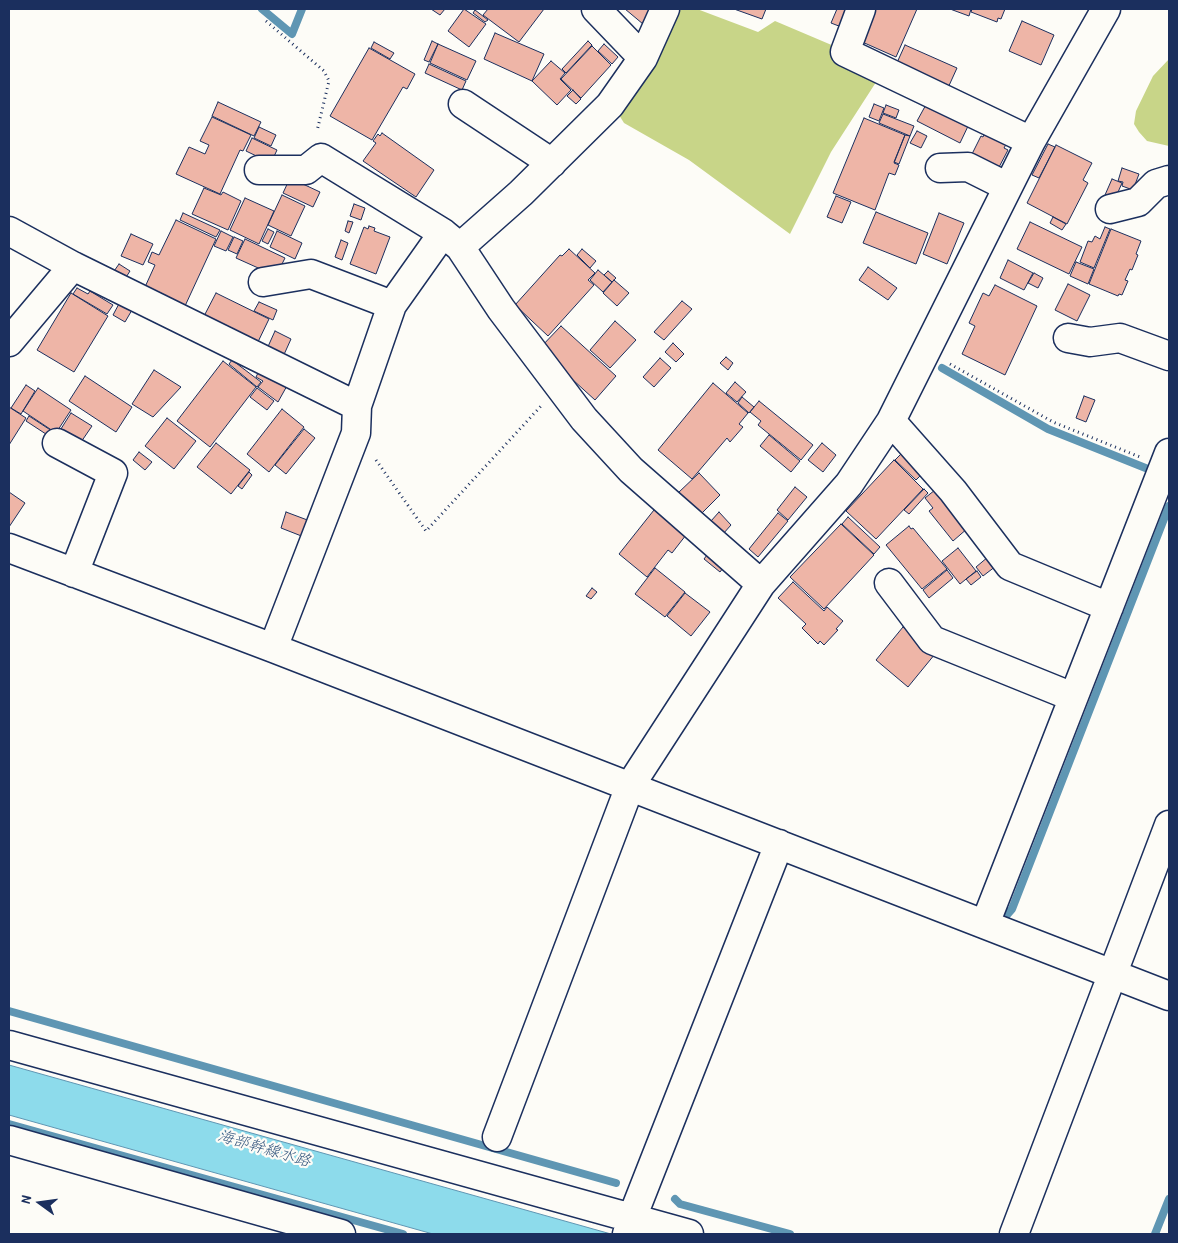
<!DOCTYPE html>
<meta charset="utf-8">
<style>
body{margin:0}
#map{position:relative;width:1178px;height:1243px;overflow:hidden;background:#fdfcf7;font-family:"Patrick Hand",sans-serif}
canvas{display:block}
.frame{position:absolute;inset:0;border:10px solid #1b2f5e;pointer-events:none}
.north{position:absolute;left:15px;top:1178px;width:50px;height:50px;-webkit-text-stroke:4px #fdfcf7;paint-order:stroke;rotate:284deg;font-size:14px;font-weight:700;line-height:20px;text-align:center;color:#1b2f5e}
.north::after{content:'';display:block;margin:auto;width:18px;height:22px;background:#1b2f5e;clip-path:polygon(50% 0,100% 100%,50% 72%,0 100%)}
</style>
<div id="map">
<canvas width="1178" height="1243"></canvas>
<div class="frame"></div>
<div class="north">N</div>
</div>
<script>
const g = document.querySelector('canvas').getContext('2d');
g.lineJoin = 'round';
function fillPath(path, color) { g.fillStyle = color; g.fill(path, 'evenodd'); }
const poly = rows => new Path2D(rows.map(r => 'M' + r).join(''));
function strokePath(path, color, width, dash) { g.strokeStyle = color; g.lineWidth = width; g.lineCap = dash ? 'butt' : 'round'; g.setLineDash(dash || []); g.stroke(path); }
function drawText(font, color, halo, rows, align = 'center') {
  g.font = font + ' "Patrick Hand","Klee One",sans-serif'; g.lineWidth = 4.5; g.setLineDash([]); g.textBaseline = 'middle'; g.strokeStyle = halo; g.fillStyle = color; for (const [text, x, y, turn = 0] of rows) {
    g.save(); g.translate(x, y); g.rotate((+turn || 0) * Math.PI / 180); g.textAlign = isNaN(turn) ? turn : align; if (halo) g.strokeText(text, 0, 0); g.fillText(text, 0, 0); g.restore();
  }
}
fillPath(poly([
 [677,9,697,9,758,32,775,21,841,49,880,76,831,152,790,234,689,160,624,123,619,115],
 [1169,59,1169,146,1147,141,1139,132,1134,124,1136,111,1153,76]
]), '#c8d588');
const water = poly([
 [9,1065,611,1234,433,1234,9,1115,9,1065]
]);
fillPath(water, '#8ddbeb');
strokePath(water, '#5f96b3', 1);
strokePath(poly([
 [262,9,292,34,302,9],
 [942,368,1048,429,1148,469],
 [1005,917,1012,909,1169,506],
 [9,1011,616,1183],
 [9,1124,403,1234],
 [675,1199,680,1204,790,1234],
 [1155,1234,1169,1199]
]), '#5f96b3', 8);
const building = poly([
 [431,9,445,9,440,15,431,9],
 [464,9,486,24,469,47,448,31,464,9],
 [488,9,544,9,519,42,483,15,488,9],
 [625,9,656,9,643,24,625,9],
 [734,9,766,9,762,19,734,9],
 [837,9,852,9,844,28,831,23,837,9],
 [874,9,917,9,896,57,860,41,874,9],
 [950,9,971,9,969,16,950,9],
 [972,9,1005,9,1001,19,998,18,997,22,971,12,972,9],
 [475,10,488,20,485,22,473,13,475,10],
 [1022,21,1054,35,1041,65,1009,51,1022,21],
 [495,33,544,54,532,81,484,59,495,33],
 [432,41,438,44,429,62,424,60,432,41],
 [588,41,592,45,566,73,562,69,588,41],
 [374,42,394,53,390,59,371,48,374,42],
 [438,44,476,61,467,80,430,63,438,44],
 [604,44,618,57,612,64,598,51,604,44],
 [905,45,957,68,947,90,895,67,905,45],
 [592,46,611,65,581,98,561,79,592,46],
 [369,48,415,74,407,89,403,87,372,140,330,116,369,48],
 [551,61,565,73,560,79,571,90,557,105,532,81,551,61],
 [429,64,466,81,462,90,425,73,429,64],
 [573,90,581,99,576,104,567,96,573,90],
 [928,101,970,122,960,143,917,121,928,101],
 [218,102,261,122,254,136,212,116,218,102],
 [874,104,884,108,879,121,869,117,874,104],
 [886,105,899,110,896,118,883,113,886,105],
 [883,114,914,126,910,136,879,123,883,114],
 [212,117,251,135,243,151,240,150,220,194,176,174,189,147,205,154,209,145,200,141,212,117],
 [864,118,905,135,894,163,899,165,895,175,889,173,875,210,833,193,864,118],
 [259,127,276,135,271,146,254,138,259,127],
 [987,128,1009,139,1004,148,1008,150,997,171,970,158,981,136,983,137,987,128],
 [917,131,927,136,921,148,910,143,917,131],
 [382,133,434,170,416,197,363,161,376,143,373,141,378,134,380,136,382,133],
 [905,135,910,136,899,164,894,162,905,135],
 [252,138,277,150,271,163,246,151,252,138],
 [1048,144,1055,147,1039,178,1032,175,1048,144],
 [1056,145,1092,163,1083,180,1088,183,1067,224,1027,203,1056,145],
 [1122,168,1139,174,1133,190,1122,186,1123,182,1118,181,1122,168],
 [290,178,320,192,313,207,283,193,290,178],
 [1112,179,1122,183,1115,199,1105,195,1112,179],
 [204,188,221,195,223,192,241,201,228,230,192,214,204,188],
 [282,195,305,206,291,236,268,225,282,195],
 [836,196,851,202,842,223,827,217,836,196],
 [245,198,274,211,259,244,230,230,245,198],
 [354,204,365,208,361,220,350,216,354,204],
 [876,212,928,233,916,264,863,243,876,212],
 [183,213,220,230,216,237,180,220,183,213],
 [939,213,964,223,947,264,923,254,939,213],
 [1053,217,1066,224,1062,230,1050,223,1053,217],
 [176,220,216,239,185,306,145,287,155,265,148,262,152,252,159,255,176,220],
 [348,221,353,222,349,233,345,231,348,221],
 [1030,222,1082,247,1069,274,1017,249,1030,222],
 [369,226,375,228,374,231,390,237,376,274,350,264,364,227,368,229,369,226],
 [1105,227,1110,229,1094,268,1080,262,1088,241,1092,242,1095,236,1100,239,1105,227],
 [268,229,274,232,268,244,262,241,268,229],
 [1111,229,1141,241,1136,254,1138,255,1132,270,1130,269,1125,280,1128,281,1122,295,1119,294,1118,296,1089,284,1111,229],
 [221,231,233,237,226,251,214,246,221,231],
 [277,231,302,243,295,259,270,247,277,231],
 [131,234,153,244,143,265,121,256,131,234],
 [234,237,243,241,237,254,228,250,234,237],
 [245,239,285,258,276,276,236,258,245,239],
 [341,240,348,243,342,260,335,257,341,240],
 [569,249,595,273,588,280,594,285,548,336,515,305,560,255,562,256,569,249],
 [582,249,596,261,590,268,577,255,582,249],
 [1008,260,1033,273,1024,290,1000,278,1008,260],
 [1076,262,1094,269,1088,284,1070,276,1076,262],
 [119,264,130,271,123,282,112,274,119,264],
 [868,267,897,288,888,300,859,280,868,267],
 [598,270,612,282,603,292,590,280,598,270],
 [608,271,616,278,612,282,604,275,608,271],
 [1034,273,1043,278,1038,288,1028,283,1034,273],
 [614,280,629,293,617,306,603,293,614,280],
 [1068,284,1090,295,1077,321,1055,310,1068,284],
 [995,285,1037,306,1005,375,962,354,975,326,969,323,983,293,989,296,995,285],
 [77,288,88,294,90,291,113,305,107,314,73,294,77,288],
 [71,293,108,316,74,372,37,350,71,293],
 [216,293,269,319,256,346,203,318,216,293],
 [682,301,692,309,664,340,654,332,682,301],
 [120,302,132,310,125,322,113,315,120,302],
 [259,302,277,310,273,320,254,311,259,302],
 [615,321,636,340,610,368,590,350,615,321],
 [561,326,616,376,595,400,539,349,561,326],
 [275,331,291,339,282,359,266,351,275,331],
 [673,343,684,354,676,362,665,352,673,343],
 [726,357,733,363,728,370,720,363,726,357],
 [660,358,671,368,654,387,643,377,660,358],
 [232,360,261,382,257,387,229,364,232,360],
 [223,361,256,387,210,447,177,421,223,361],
 [260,369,288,384,278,402,258,387,263,381,256,377,260,369],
 [154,370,181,387,153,417,132,404,154,370],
 [85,376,132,407,116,432,69,401,85,376],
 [735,382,746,392,737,402,726,393,735,382],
 [713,383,748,413,739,424,743,427,730,442,727,438,692,479,658,450,713,383],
 [26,385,35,391,21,414,11,408,26,385],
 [38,388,71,410,56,433,23,411,38,388],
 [257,388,274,401,267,410,250,397,257,388],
 [1084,396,1095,400,1086,422,1076,418,1084,396],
 [742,397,754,407,749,413,738,403,742,397],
 [759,401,813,445,801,460,758,425,761,421,750,412,759,401],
 [9,407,26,418,9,445,9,407],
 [282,409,304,427,269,472,247,454,282,409],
 [71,413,92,426,79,445,59,432,71,413],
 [29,416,55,433,52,438,26,421,29,416],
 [167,418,196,441,174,469,145,446,167,418],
 [304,429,315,438,286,474,275,465,304,429],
 [769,435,800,461,791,472,760,446,769,435],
 [216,443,250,470,231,494,197,467,216,443],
 [822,443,836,455,823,472,808,460,822,443],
 [139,452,152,462,145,470,133,460,139,452],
 [901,454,922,474,916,480,895,460,901,454],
 [894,460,923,489,876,539,846,511,894,460],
 [249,472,252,475,242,489,238,486,249,472],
 [699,473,720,495,700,515,678,493,699,473],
 [795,487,807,497,788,520,777,510,795,487],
 [924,489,928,493,909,514,904,510,924,489],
 [935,490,968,528,953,541,929,511,933,508,925,498,935,490],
 [9,492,25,503,9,527,9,492],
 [654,510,686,535,672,553,668,550,647,577,619,554,654,510],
 [286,512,310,521,304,537,281,528,286,512],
 [719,512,731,525,723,534,711,521,719,512],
 [778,513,788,521,758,557,749,549,778,513],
 [848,517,880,547,874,554,842,524,848,517],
 [841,524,874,555,824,609,790,577,841,524],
 [909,526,911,529,913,528,947,569,922,589,886,545,909,526],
 [958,548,976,571,960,584,942,561,958,548],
 [710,551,726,564,720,572,704,559,710,551],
 [988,557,996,566,983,576,976,567,988,557],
 [655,568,685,592,665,617,635,594,655,568],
 [947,570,953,578,929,598,923,590,947,570],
 [977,571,981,577,971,585,966,579,977,571],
 [793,582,824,611,827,607,843,621,836,629,838,630,824,645,820,641,818,644,802,628,806,624,778,598,793,582],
 [592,588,597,592,591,599,586,596,592,588],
 [685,593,710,612,691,636,667,616,685,593],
 [903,627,935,654,908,687,876,660,903,627]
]);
fillPath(building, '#eeb5a7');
strokePath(building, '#1b2f5e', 1);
const minor = poly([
 [596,9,643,58],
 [861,9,845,52,1031,141],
 [463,104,552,163],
 [940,168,968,167,1008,187],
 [259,170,306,170,321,158,443,233,460,247,501,309,584,419,631,470,761,584],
 [1110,209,1138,202,1156,184,1169,180],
 [9,231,73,266,357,406],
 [460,247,521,193,610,105,643,58,665,9],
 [263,282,311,274,392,305],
 [1068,338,1090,342,1120,338,1169,356],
 [9,342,73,266],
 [891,421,953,491,1010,566,1109,607],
 [57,443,113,473,74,573],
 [9,548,273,648,1169,996],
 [889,583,932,640,1073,697],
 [273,648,356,433,357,406,392,305,443,233],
 [985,924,1169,453],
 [9,1045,689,1234],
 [497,1137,630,786,761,584,849,484,891,421,1031,141,1106,9],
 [9,1140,341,1234],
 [627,1234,632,1218,779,844],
 [1014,1234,1169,825]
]);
strokePath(minor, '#1b2f5e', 31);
strokePath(poly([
 [266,21,324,71,329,81,317,131],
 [950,364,1053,422,1140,457],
 [376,460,426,531,541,406]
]), '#1b2f5e', 3, [1, 4]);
strokePath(minor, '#fdfcf7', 28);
drawText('italic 16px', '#385a81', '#fdfcf7', [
 ["海部幹線水路",264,1149,16]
]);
</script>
